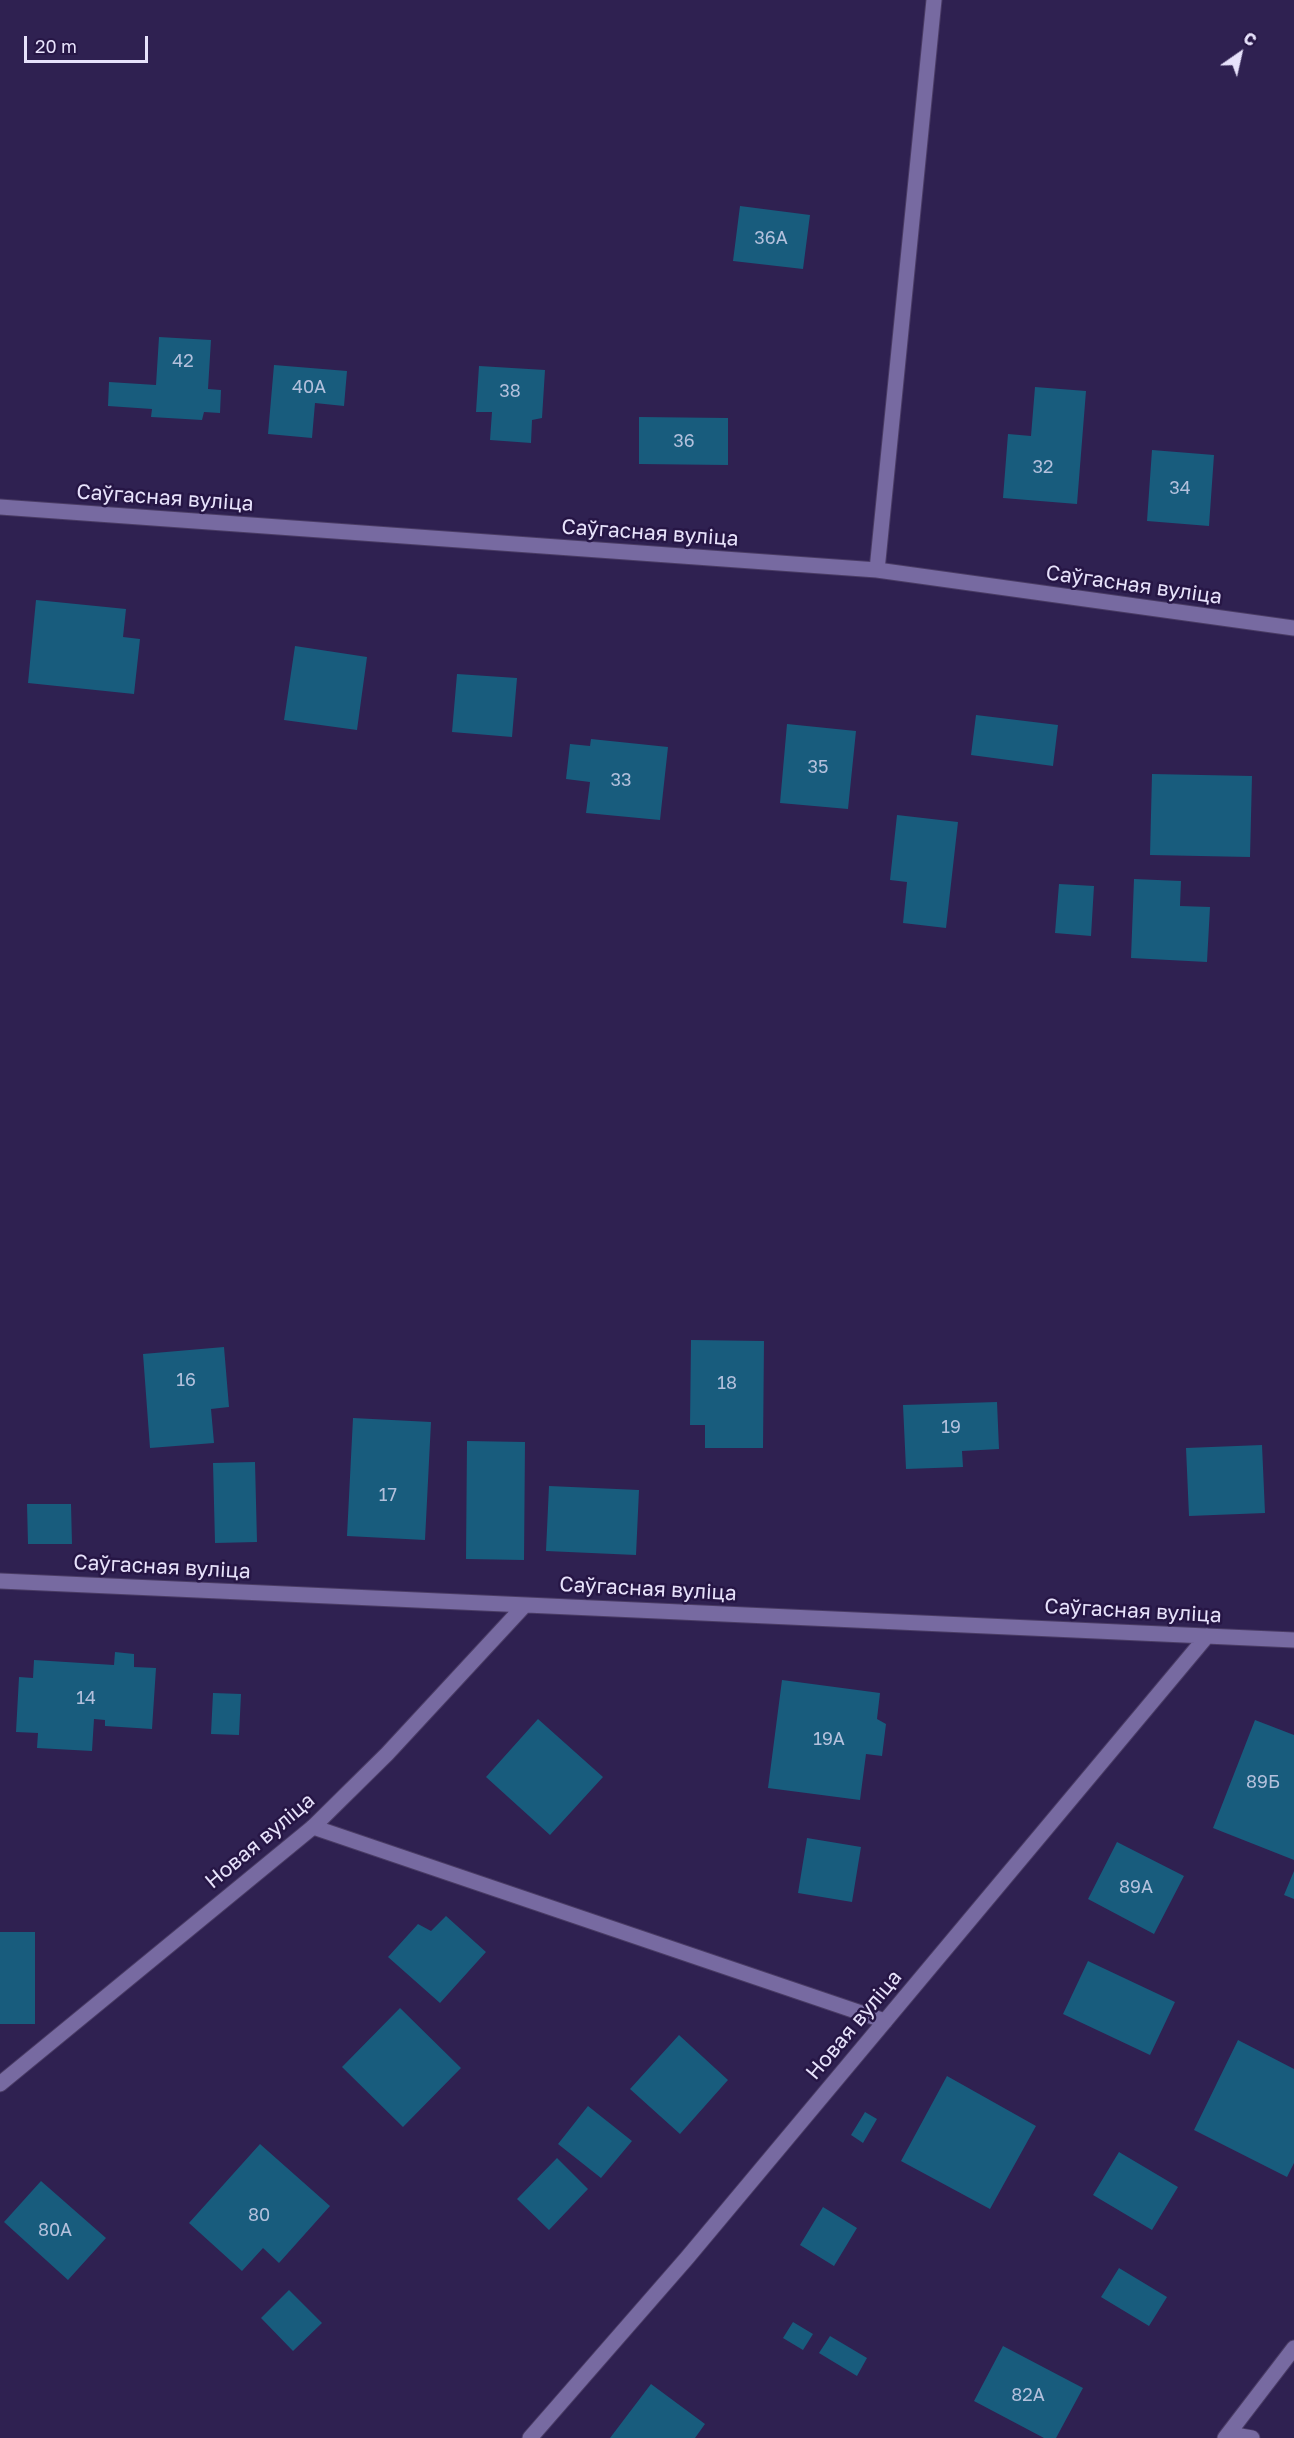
<!DOCTYPE html>
<meta charset="utf-8">
<style>
body{margin:0}
#map{position:relative;width:1294px;height:2438px;overflow:hidden;background:#2f2151;font-family:"Golos Text",sans-serif}
canvas{display:block}
.north{position:absolute;left:1210px;top:24px;width:60px;height:60px;-webkit-text-stroke:4px #261645;paint-order:stroke;rotate:34deg;font-size:16px;font-weight:700;line-height:24px;text-align:center;color:#e7e2fb}
.north::after{content:'';display:block;margin:auto;width:21px;height:27px;background:#e7e2fb;clip-path:polygon(50% 0,100% 100%,50% 72%,0 100%)}
.scale{position:absolute;left:24px;top:36px;width:124px;height:27px;box-sizing:border-box;border:3px solid #e7e2fb;border-top:0;padding-left:8px;font-size:18px;line-height:21px;white-space:nowrap;color:#e7e2fb;-webkit-text-stroke:4px #261645;paint-order:stroke}
</style>
<div id="map">
<canvas width="1294" height="2438"></canvas>
<div class="north">С</div>
<div class="scale">20 m</div>
</div>
<script>
const g = document.querySelector('canvas').getContext('2d');
g.lineJoin = 'round';
function fillPath(path, color) { g.fillStyle = color; g.fill(path, 'evenodd'); }
const poly = rows => new Path2D(rows.map(r => 'M' + r).join(''));
function strokePath(path, color, width, dash) { g.strokeStyle = color; g.lineWidth = width; g.lineCap = dash ? 'butt' : 'round'; g.setLineDash(dash || []); g.stroke(path); }
function drawText(font, color, halo, rows, align = 'center') {
  g.font = font + ' "Golos Text",sans-serif'; g.lineWidth = 5; g.setLineDash([]); g.textBaseline = 'middle'; g.strokeStyle = halo; g.fillStyle = color; for (const [text, x, y, turn = 0] of rows) {
    g.save(); g.translate(x, y); g.rotate((+turn || 0) * Math.PI / 180); g.textAlign = isNaN(turn) ? turn : align; if (halo) g.strokeText(text, 0, 0); g.fillText(text, 0, 0); g.restore();
  }
}
fillPath(poly([
 [740,206,810,215,803,269,733,261],
 [159,337,211,340,208,389,221,390,220,413,204,412,202,420,151,417,152,409,108,406,109,382,156,385],
 [274,365,347,371,344,406,315,403,312,438,268,434],
 [479,366,545,370,542,418,532,420,531,443,490,440,492,412,476,412],
 [1035,387,1086,391,1077,504,1003,498,1008,434,1031,436],
 [639,417,728,418,728,465,639,464],
 [1152,450,1214,455,1209,526,1147,521],
 [36,600,126,609,123,637,140,639,134,694,28,683],
 [295,646,367,657,357,730,284,720],
 [457,674,517,678,512,737,452,732],
 [976,715,1058,725,1053,766,971,755],
 [787,724,856,731,848,809,780,803],
 [591,739,668,747,660,820,586,813,590,782,566,779,570,744,590,746],
 [1152,774,1252,776,1250,857,1150,855],
 [897,815,958,822,946,928,903,923,907,882,890,880],
 [1134,879,1181,881,1180,906,1210,907,1207,962,1131,958],
 [1059,884,1094,886,1091,936,1055,933],
 [691,1340,764,1341,763,1448,705,1448,705,1425,690,1425],
 [224,1347,229,1407,211,1409,214,1443,150,1448,143,1354],
 [997,1402,999,1449,962,1451,963,1467,906,1469,903,1405],
 [353,1418,431,1422,425,1540,347,1536],
 [467,1441,525,1442,524,1560,466,1559],
 [1262,1445,1265,1513,1189,1516,1186,1448],
 [255,1462,257,1542,215,1543,213,1463],
 [549,1486,639,1490,636,1555,546,1551],
 [27,1504,71,1504,72,1544,28,1544],
 [115,1652,134,1654,134,1667,156,1668,152,1729,105,1726,105,1720,94,1719,92,1751,37,1748,38,1733,16,1732,19,1677,33,1678,34,1660,114,1665],
 [782,1680,880,1693,877,1719,886,1724,882,1756,866,1754,860,1800,768,1788],
 [213,1693,241,1694,239,1735,211,1734],
 [538,1719,603,1777,550,1835,486,1777],
 [1255,1720,1294,1735,1294,1860,1213,1828],
 [807,1838,861,1847,852,1902,798,1893],
 [1117,1842,1184,1876,1154,1934,1088,1899],
 [1294,1871,1294,1899,1284,1895],
 [446,1916,486,1952,440,2003,388,1957,418,1924,431,1931],
 [0,1932,35,1932,35,2024,0,2024],
 [1088,1961,1175,2002,1150,2055,1063,2014],
 [400,2008,461,2068,403,2127,342,2067],
 [679,2035,728,2080,680,2134,630,2089],
 [1238,2040,1294,2069,1294,2163,1287,2177,1194,2130],
 [947,2076,1036,2126,990,2209,901,2161],
 [588,2106,632,2141,601,2178,558,2144],
 [865,2112,877,2119,863,2143,851,2135],
 [260,2144,330,2206,279,2263,263,2248,242,2271,189,2223],
 [1119,2152,1178,2187,1152,2230,1093,2195],
 [557,2158,588,2189,549,2230,517,2199],
 [41,2181,106,2238,68,2280,4,2222],
 [823,2207,857,2228,834,2266,800,2245],
 [1119,2268,1167,2297,1149,2326,1101,2297],
 [289,2290,322,2323,293,2351,261,2318],
 [793,2322,813,2334,803,2350,783,2338],
 [830,2336,867,2358,857,2376,819,2353],
 [1003,2346,1083,2388,1056,2438,1044,2438,974,2401],
 [651,2384,705,2424,695,2438,610,2438]
]), '#185c7d');
const lane = poly([
 [313,1827,885,2021]
]);
const street = poly([
 [0,507,877,570,1294,628],
 [877,570,934,0],
 [0,1581,1294,1640],
 [0,2084,313,1827,387,1754,525,1605],
 [1229,2434,1252,2438],
 [530,2438,687,2258,1207,1636],
 [1225,2438,1294,2348]
]);
strokePath(lane, '#4a3c65', 17);
strokePath(street, '#4a3c65', 17);
strokePath(lane, '#776aa1', 15);
strokePath(street, '#776aa1', 15);
drawText('18px', '#b3c0dc', null, [
 ["36А",771,238],
 ["42",183,361],
 ["40А",309,387],
 ["38",510,391],
 ["36",684,441],
 ["32",1043,467],
 ["34",1180,488],
 ["35",818,767],
 ["33",621,780],
 ["16",186,1380],
 ["18",727,1383],
 ["19",951,1427],
 ["17",388,1495],
 ["14",86,1698],
 ["19А",829,1739],
 ["89Б",1263,1782],
 ["89А",1136,1887],
 ["80",259,2215],
 ["80А",55,2230],
 ["82А",1028,2395]
]);
drawText('21px', '#e7e2fb', '#261645', [
 ["Саўгасная вуліца",165,498,4],
 ["Саўгасная вуліца",650,533,4],
 ["Саўгасная вуліца",1134,585,8],
 ["Саўгасная вуліца",162,1567,3],
 ["Саўгасная вуліца",648,1589,3],
 ["Саўгасная вуліца",1133,1611,3],
 ["Новая вуліца",260,1841,-40],
 ["Новая вуліца",854,2025,-50]
]);
</script>
